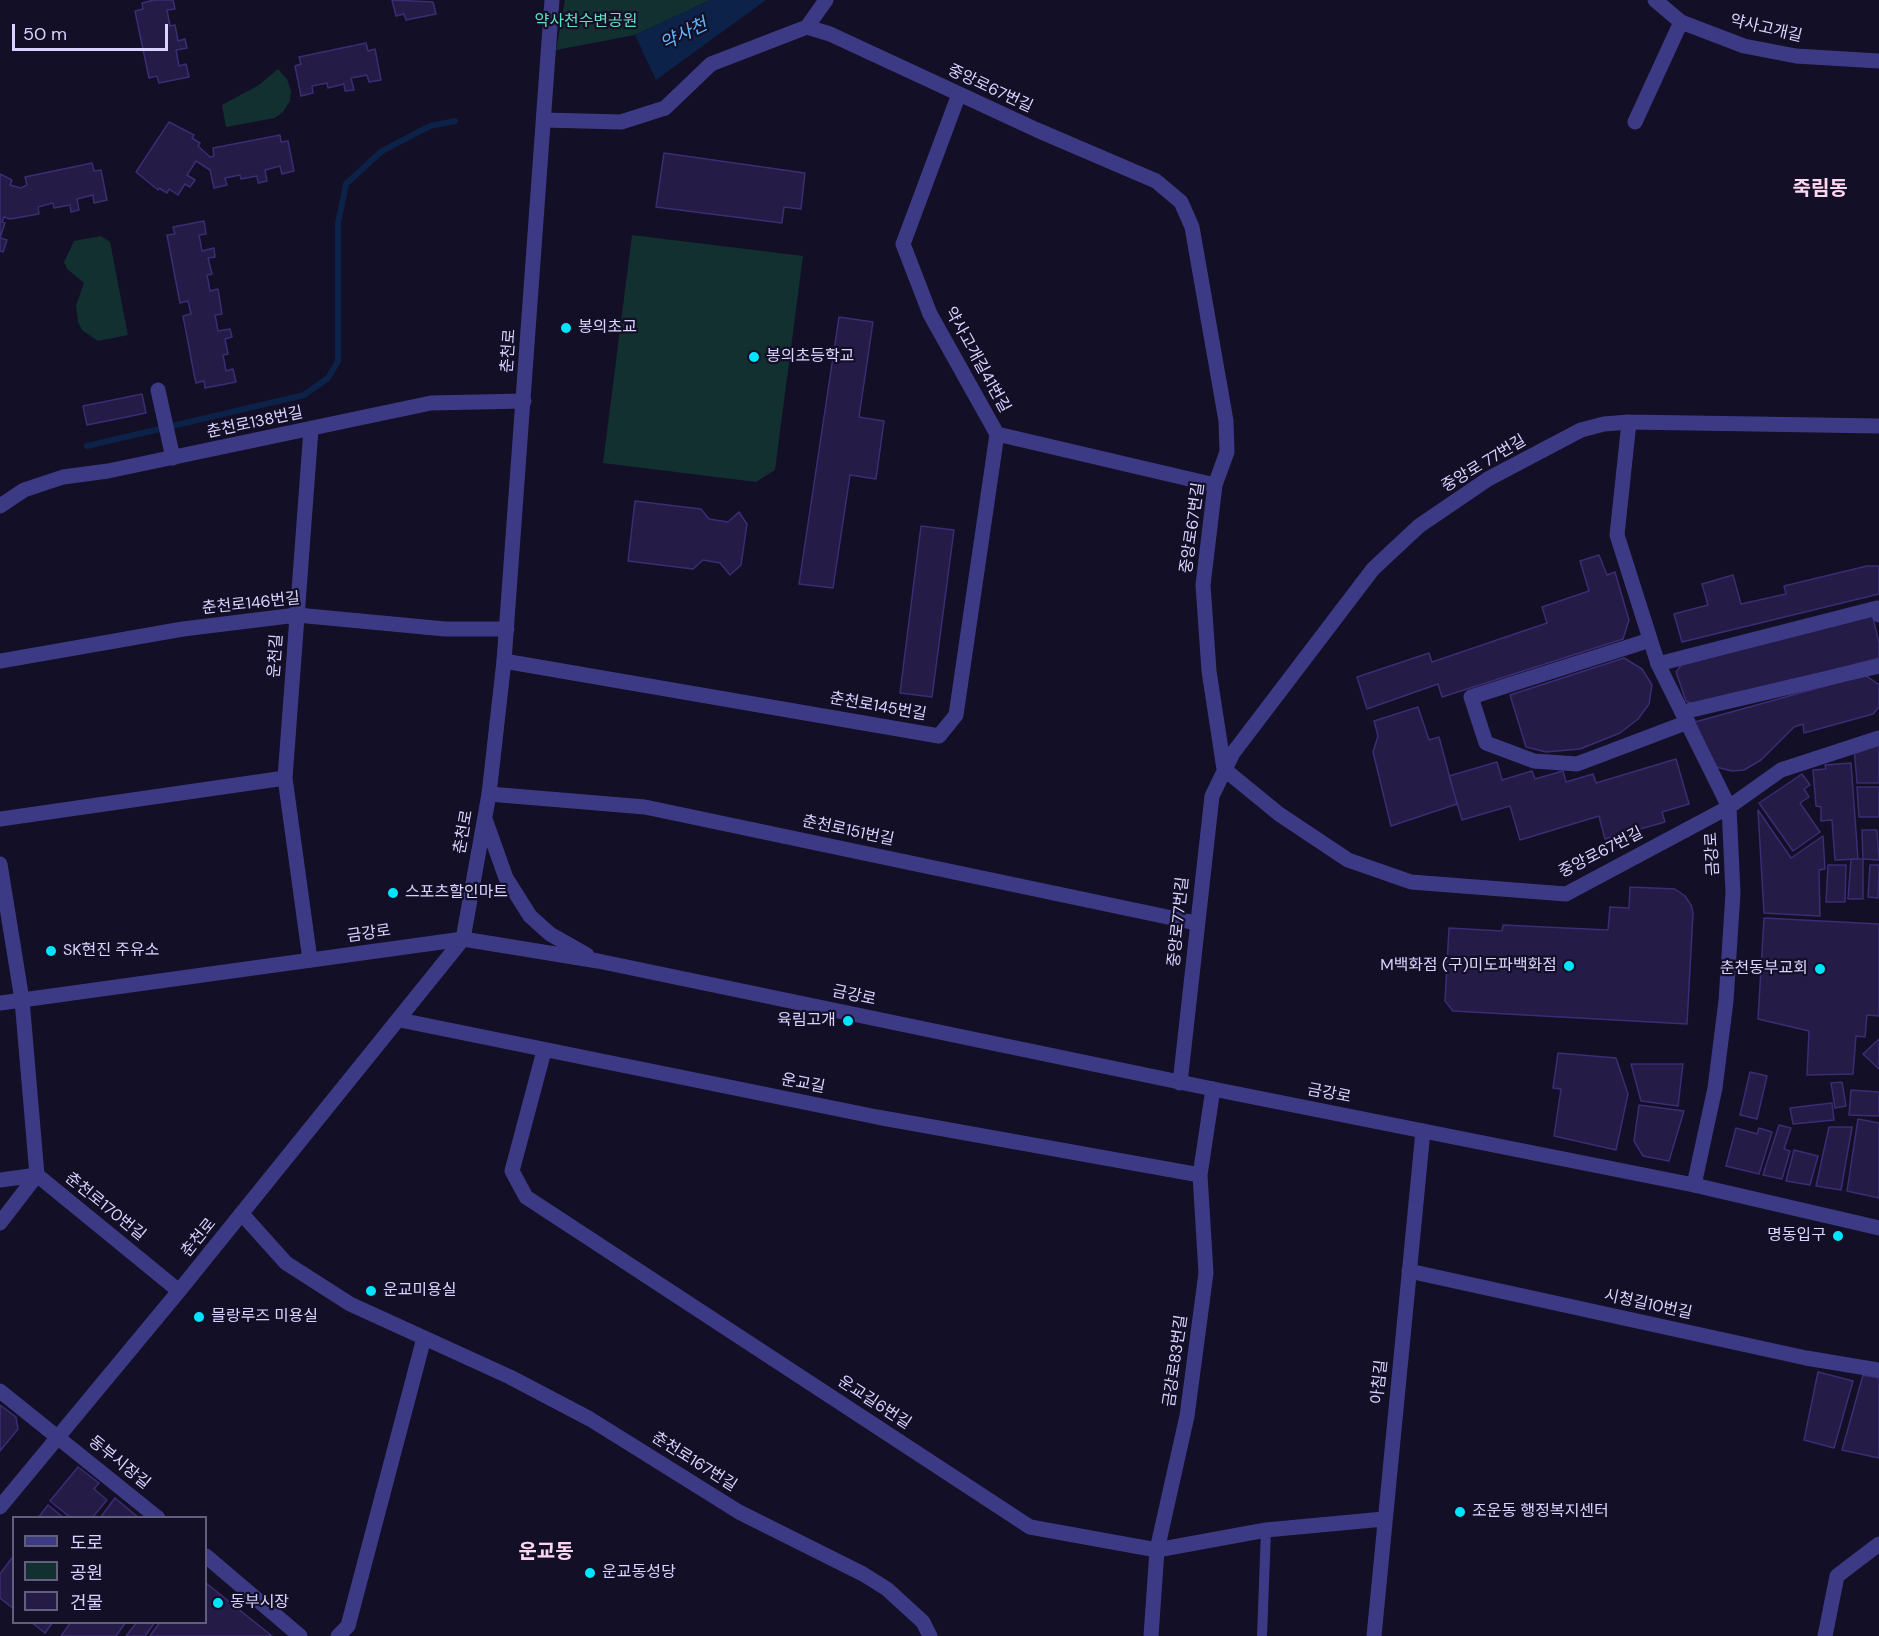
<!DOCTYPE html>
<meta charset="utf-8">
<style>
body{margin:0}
#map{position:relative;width:1879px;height:1636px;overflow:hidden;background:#130f26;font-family:"DM Sans","Noto Sans KR",sans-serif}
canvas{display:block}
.legend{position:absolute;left:12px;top:1516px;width:195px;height:108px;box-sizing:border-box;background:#130f26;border:2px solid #625e7d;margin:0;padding:8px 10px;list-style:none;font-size:18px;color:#d9d4ff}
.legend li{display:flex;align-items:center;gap:12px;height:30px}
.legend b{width:30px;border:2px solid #625e7d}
.scale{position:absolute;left:12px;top:24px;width:156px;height:27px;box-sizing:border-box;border:3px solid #d9d4ff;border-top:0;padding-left:8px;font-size:18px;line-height:21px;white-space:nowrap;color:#d9d4ff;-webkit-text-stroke:4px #130f26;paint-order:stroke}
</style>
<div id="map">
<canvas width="1879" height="1636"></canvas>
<ul class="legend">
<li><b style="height:8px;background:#3d3a85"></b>도로</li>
<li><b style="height:16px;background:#12302f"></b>공원</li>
<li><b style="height:16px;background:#241b47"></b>건물</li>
</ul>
<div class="scale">50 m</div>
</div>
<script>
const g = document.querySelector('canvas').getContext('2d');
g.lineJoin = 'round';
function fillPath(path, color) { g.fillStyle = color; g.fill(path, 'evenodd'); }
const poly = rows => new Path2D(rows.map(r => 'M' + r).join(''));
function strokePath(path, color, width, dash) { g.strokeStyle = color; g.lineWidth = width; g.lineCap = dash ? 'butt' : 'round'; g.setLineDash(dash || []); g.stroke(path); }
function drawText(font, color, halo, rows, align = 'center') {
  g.font = font + ' "DM Sans","Noto Sans KR",sans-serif'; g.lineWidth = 4.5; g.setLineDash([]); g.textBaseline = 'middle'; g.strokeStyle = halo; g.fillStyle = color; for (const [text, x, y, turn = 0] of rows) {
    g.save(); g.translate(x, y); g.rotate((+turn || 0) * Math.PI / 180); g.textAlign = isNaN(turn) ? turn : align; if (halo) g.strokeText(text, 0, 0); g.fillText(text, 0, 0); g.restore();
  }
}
fillPath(poly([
 [565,0,711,0,635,35,556,50],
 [278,69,287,79,291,91,290,101,283,112,275,118,226,127,222,105,259,85],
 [632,235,803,256,775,470,756,482,603,463],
 [101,236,110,242,128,335,98,341,82,330,78,322,76,305,84,283,67,269,64,262,74,241]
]), '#12302f');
fillPath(poly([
 [711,0,766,0,656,80,635,35]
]), '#0c2248');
strokePath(poly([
 [87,446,304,395,328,378,338,361,338,223,346,184,382,151,430,126,455,121]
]), '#0c2248', 6);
const building = poly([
 [154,0,173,0,175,9,167,10,170,26,175,25,178,41,185,39,187,48,176,50,179,66,186,64,189,77,159,83,157,76,149,78,135,11,143,9,142,3,154,0],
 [392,0,433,2,436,14,406,20,404,14,396,16,392,0],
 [366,43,368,51,375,49,381,80,369,82,367,75,351,78,354,90,345,91,344,84,328,88,327,83,312,86,313,93,301,96,295,66,301,64,299,57,366,43],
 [169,122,194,135,192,138,200,143,198,146,210,157,214,156,213,148,280,135,281,142,288,141,294,171,282,174,280,166,265,170,267,181,258,183,257,176,241,179,240,175,225,178,227,185,214,188,210,170,196,161,187,175,195,180,190,187,185,184,178,195,169,189,167,193,159,188,158,190,136,172,169,122],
 [664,153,805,173,801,209,784,207,782,223,656,207,664,153],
 [92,163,94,171,101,170,107,200,94,203,93,195,77,199,79,210,71,212,70,205,54,208,53,203,38,207,39,214,10,219,4,217,2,222,5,223,0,238,7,240,3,252,0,251,0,174,12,180,10,185,21,188,27,185,25,177,92,163],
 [204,221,206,234,199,235,202,251,214,248,215,257,208,258,212,274,207,275,210,291,218,289,222,314,215,315,218,331,230,329,232,337,225,339,228,354,223,355,226,371,233,369,236,382,205,388,204,381,196,383,194,374,183,316,191,314,188,301,180,303,167,235,175,234,173,227,204,221],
 [839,317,873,322,859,417,884,421,876,479,850,475,833,588,799,584,839,317],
 [142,394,146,413,87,425,83,406,142,394],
 [635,501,701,509,709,519,728,522,739,512,747,524,741,565,730,575,720,563,703,560,693,569,628,561,635,501],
 [921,526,954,530,932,697,900,693,921,526],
 [1599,555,1607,575,1615,572,1629,620,1623,639,1442,697,1438,684,1367,709,1357,677,1429,653,1432,662,1547,623,1542,607,1589,591,1580,561,1599,555],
 [1867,566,1879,566,1879,594,1682,642,1674,614,1708,605,1702,584,1733,575,1741,604,1786,594,1784,586,1867,566],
 [1872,613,1879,643,1879,658,1696,706,1686,701,1676,672,1683,663,1872,613],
 [1624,658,1642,669,1652,685,1649,704,1638,719,1620,733,1580,749,1546,752,1526,747,1510,695,1624,658],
 [1865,675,1879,685,1879,707,1873,714,1804,733,1803,724,1794,727,1761,760,1744,770,1732,771,1716,767,1695,722,1865,675],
 [1418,707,1429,740,1439,737,1457,804,1391,826,1373,752,1378,736,1374,721,1418,707],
 [1879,741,1879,783,1857,783,1854,747,1879,741],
 [1676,759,1689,804,1662,812,1665,822,1605,839,1599,816,1520,840,1510,806,1462,820,1449,776,1497,762,1502,780,1532,771,1535,779,1563,771,1566,782,1593,774,1596,783,1676,759],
 [1851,763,1858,859,1835,860,1832,820,1821,821,1821,807,1816,806,1813,770,1826,769,1825,765,1851,763],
 [1802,774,1810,785,1804,789,1809,797,1800,803,1820,832,1793,851,1759,803,1802,774],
 [1857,787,1879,787,1879,817,1859,817,1857,787],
 [1758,810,1791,858,1823,836,1825,869,1819,870,1820,916,1764,913,1758,810],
 [1862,830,1877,830,1879,860,1863,859,1862,830],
 [1851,859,1863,859,1863,899,1848,899,1851,859],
 [1828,865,1846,865,1845,902,1826,902,1828,865],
 [1870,865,1879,865,1878,898,1868,897,1870,865],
 [1630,887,1675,889,1685,896,1691,905,1693,913,1687,1024,1453,1011,1445,1001,1449,928,1502,931,1503,925,1608,930,1610,907,1629,908,1630,887],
 [1764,918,1879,924,1879,1016,1867,1015,1865,1037,1856,1036,1853,1074,1807,1075,1809,1031,1758,1019,1764,918],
 [1879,1039,1879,1069,1863,1054,1879,1039],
 [1558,1053,1616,1058,1628,1094,1616,1150,1554,1136,1561,1089,1553,1088,1558,1053],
 [1631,1064,1683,1064,1678,1106,1641,1101,1631,1064],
 [1750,1072,1767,1076,1757,1119,1740,1115,1750,1072],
 [1842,1082,1846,1106,1835,1108,1831,1083,1842,1082],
 [1851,1090,1879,1092,1879,1116,1849,1115,1851,1090],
 [1832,1103,1834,1120,1793,1124,1790,1108,1832,1103],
 [1639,1105,1684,1111,1669,1161,1643,1156,1634,1141,1639,1105],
 [1858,1119,1879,1123,1879,1198,1847,1191,1858,1119],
 [1779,1125,1791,1128,1784,1149,1790,1151,1782,1179,1763,1175,1779,1125],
 [1829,1127,1852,1127,1841,1190,1816,1186,1829,1127],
 [1736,1128,1757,1134,1759,1128,1772,1132,1759,1174,1726,1166,1736,1128],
 [1794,1150,1818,1156,1810,1185,1786,1181,1794,1150],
 [1818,1372,1853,1381,1834,1448,1804,1440,1818,1372],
 [1863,1375,1879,1378,1879,1458,1842,1450,1863,1375],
 [0,1405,16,1417,18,1429,0,1451,0,1405],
 [78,1467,99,1483,94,1489,107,1500,92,1518,71,1518,50,1501,78,1467],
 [115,1498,139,1518,100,1518,115,1498],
 [48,1505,64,1518,38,1518,48,1505],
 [12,1558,14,1559,14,1609,0,1598,0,1574,12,1558],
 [206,1583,272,1636,150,1636,160,1622,206,1622,206,1583],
 [31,1622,53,1622,45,1633,31,1622],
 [71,1622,126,1622,116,1636,61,1636,71,1622],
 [137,1622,155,1622,145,1636,126,1636,137,1622]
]);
fillPath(building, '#241b47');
strokePath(building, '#3b2d73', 1.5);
strokePath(poly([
 [1262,1636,1266,1530]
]), '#3d3a85', 10);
strokePath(poly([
 [1650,640,1471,697,1486,743,1534,761,1577,764,1688,722],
 [1658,664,1877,608,1879,615],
 [1683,712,1879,666]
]), '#3d3a85', 15);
strokePath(poly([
 [1655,0,1681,22,1744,46,1796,56,1879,61],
 [807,27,826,0],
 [959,94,903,244,930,314,997,434,1215,485],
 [544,120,621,122,665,108,711,64,807,27,830,34,1037,130,1156,181,1181,202,1192,227,1226,421,1227,452,1215,485,1203,585,1209,671,1224,769,1279,814,1348,860,1411,882,1566,894,1729,807,1781,770,1879,738],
 [1635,122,1681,22],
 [158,390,173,458],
 [1629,422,1617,535,1658,664,1729,807,1733,893,1726,1001,1715,1088,1694,1185],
 [0,506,24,490,63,477,108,471,431,403,524,401],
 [0,661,183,629,297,615,445,629,507,629],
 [504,661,939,736,956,715,997,434],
 [489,794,645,807,1196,923],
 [0,819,285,778],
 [0,864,22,1000,37,1175,0,1223],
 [310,960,285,778,311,429],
 [400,1020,877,1117,1200,1175],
 [544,1051,512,1171,526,1197,1030,1527,1157,1550,1266,1530,1384,1519],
 [1180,1083,1212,796,1233,753,1373,569,1419,526,1488,479,1581,430,1604,424,1629,422,1879,426],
 [0,1180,37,1175,179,1291],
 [242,1214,286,1263,350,1304,510,1377,590,1419,739,1512,863,1574,887,1589,923,1622,930,1636],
 [1409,1271,1806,1358,1879,1370],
 [0,1391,158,1518],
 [206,1556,300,1636],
 [338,1636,348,1626,424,1338],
 [1151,1636,1157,1550,1187,1416,1206,1273,1200,1175,1213,1089],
 [1374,1636,1423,1131]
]), '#3d3a85', 15);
strokePath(poly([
 [485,819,506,878,530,916,550,934,587,955],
 [0,1003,463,939,598,961,1213,1089,1694,1185,1879,1228],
 [0,1507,179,1291,463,939,489,794,504,661,552,0],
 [1825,1636,1837,1576,1879,1544]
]), '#3d3a85', 15);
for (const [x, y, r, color] of [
 [566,328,6,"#00e5ff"],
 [754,357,6,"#00e5ff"],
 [393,893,6,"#00e5ff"],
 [51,951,6,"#00e5ff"],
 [1569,966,6,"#00e5ff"],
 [1820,969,6,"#00e5ff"],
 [848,1021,6,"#00e5ff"],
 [1838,1236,6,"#00e5ff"],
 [371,1291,6,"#00e5ff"],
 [199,1317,6,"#00e5ff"],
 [1460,1512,6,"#00e5ff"],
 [590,1573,6,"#00e5ff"],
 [218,1603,6,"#00e5ff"]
]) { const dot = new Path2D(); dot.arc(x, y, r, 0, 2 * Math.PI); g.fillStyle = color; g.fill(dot); strokePath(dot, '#130f26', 2); }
drawText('16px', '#5fe0c0', '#130f26', [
 ["약사천수변공원",586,22]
]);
drawText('16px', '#d9d4ff', '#130f26', [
 ["약사고개길",1766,29,13],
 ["중앙로67번길",990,89,25],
 ["춘천로",509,351,-86],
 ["약사고개길41번길",977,360,61],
 ["춘천로138번길",255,423,-12],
 ["중앙로 77번길",1484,464,-31],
 ["중앙로67번길",1193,528,-82],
 ["춘천로146번길",251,604,-6],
 ["운천길",276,656,-86],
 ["춘천로145번길",878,707,10],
 ["춘천로151번길",848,831,12],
 ["춘천로",464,832,-80],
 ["중앙로67번길",1601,853,-27],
 ["금강로",1713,854,-93],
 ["중앙로77번길",1179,922,-84],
 ["금강로",369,934,-8],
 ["금강로",854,996,12],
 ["운교길",803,1084,11],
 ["금강로",1329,1094,11],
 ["춘천로170번길",105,1207,39],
 ["춘천로",199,1238,-51],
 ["시청길10번길",1648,1305,12],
 ["금강로83번길",1176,1361,-82],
 ["아침길",1380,1382,-84],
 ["운교길6번길",874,1403,33],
 ["춘천로167번길",694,1462,32],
 ["동부시장길",119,1463,39]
]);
drawText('16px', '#d9d4ff', '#130f26', [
 ["봉의초교",578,328],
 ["봉의초등학교",766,357],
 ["스포츠할인마트",405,893],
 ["SK현진 주유소",63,951],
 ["M백화점 (구)미도파백화점",1557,966,"right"],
 ["춘천동부교회",1808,969,"right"],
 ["육림고개",836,1021,"right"],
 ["명동입구",1826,1236,"right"],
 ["운교미용실",383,1291],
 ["믈랑루즈 미용실",211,1317],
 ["조운동 행정복지센터",1472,1512],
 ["운교동성당",602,1573],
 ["동부시장",230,1603]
], 'left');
drawText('italic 18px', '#62b6ff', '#130f26', [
 ["약사천",684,35,-26]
]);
drawText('bold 20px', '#ffd6f0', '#130f26', [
 ["죽림동",1820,190],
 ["운교동",546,1553]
]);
</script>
